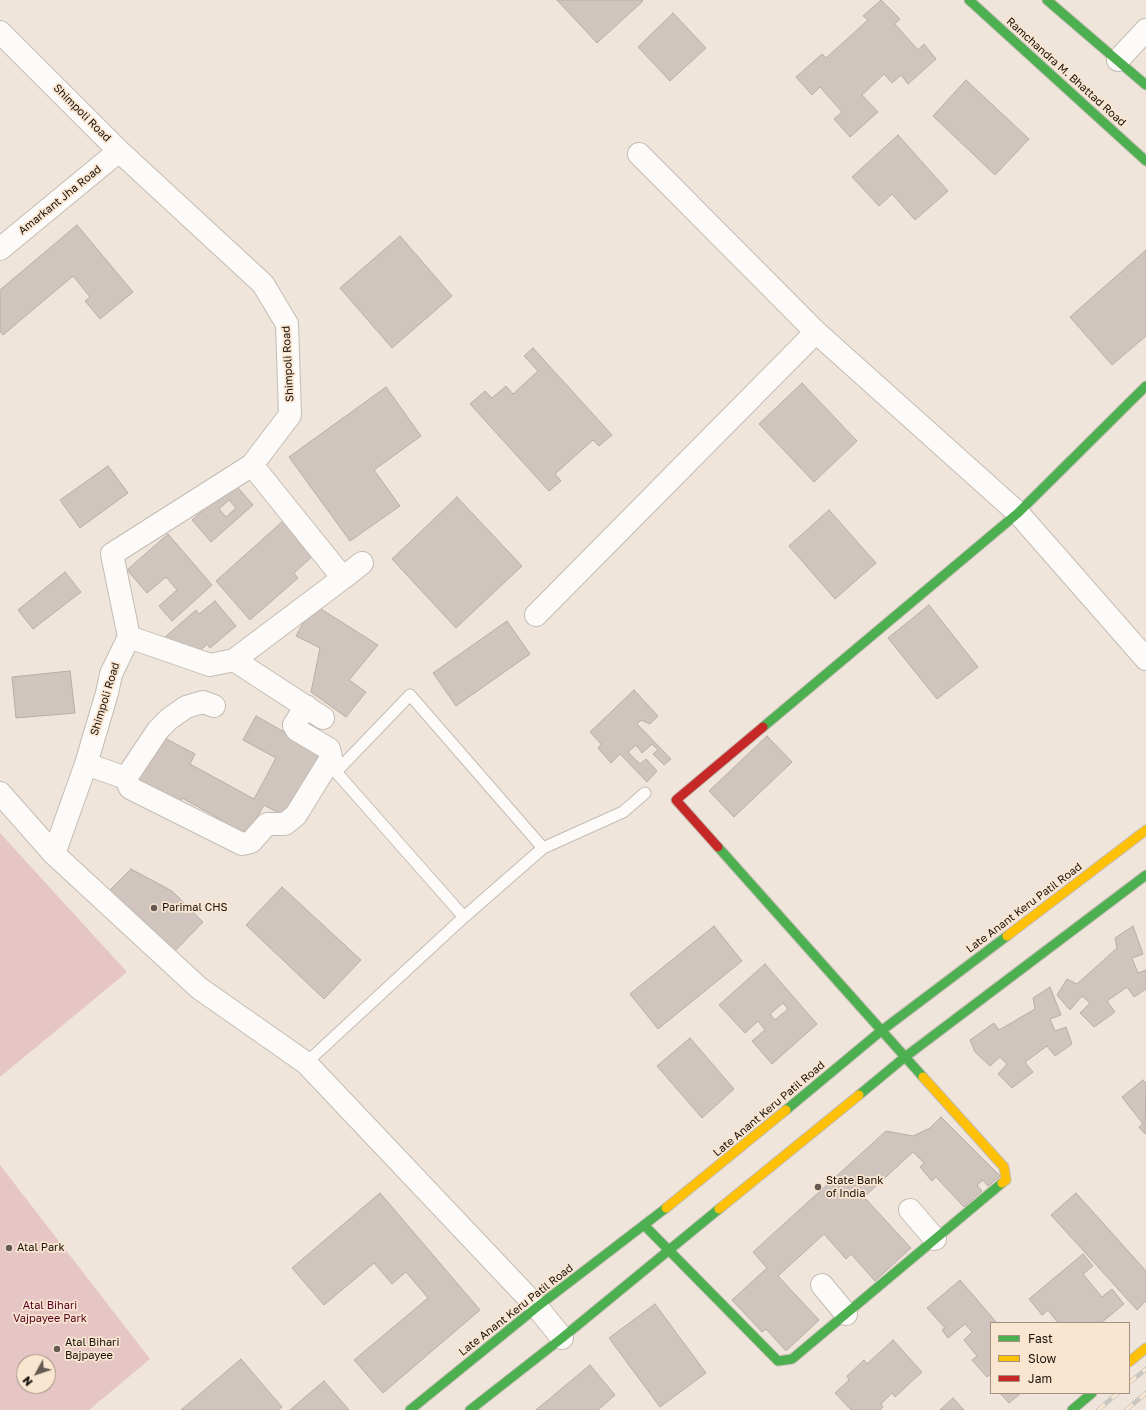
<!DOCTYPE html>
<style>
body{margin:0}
#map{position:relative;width:1146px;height:1410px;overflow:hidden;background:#f0e5da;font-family:"Golos Text",sans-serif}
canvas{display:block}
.legend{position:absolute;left:990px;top:1322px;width:140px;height:72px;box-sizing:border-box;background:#fae6d0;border:1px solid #a09181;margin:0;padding:5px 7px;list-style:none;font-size:12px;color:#19120b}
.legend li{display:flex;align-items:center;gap:8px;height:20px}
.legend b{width:20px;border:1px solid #a09181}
.north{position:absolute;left:16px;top:1354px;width:40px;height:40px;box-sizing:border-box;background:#fae6d0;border:1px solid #a09181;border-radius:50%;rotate:230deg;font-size:11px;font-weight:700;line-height:16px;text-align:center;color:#19120b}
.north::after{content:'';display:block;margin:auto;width:14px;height:18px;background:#645c53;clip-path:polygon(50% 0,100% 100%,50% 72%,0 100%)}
</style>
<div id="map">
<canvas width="1146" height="1410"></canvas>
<ul class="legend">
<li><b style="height:5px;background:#4caf50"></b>Fast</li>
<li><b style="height:5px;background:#ffc107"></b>Slow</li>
<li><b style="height:5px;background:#c62828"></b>Jam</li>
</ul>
<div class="north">N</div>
</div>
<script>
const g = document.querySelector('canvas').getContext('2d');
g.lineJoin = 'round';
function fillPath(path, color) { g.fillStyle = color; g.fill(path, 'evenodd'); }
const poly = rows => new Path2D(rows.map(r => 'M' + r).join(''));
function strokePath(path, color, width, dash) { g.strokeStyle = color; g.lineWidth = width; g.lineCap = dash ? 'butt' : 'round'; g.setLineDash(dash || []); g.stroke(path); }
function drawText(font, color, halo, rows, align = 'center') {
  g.font = font + ' "Golos Text",sans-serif'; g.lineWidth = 3.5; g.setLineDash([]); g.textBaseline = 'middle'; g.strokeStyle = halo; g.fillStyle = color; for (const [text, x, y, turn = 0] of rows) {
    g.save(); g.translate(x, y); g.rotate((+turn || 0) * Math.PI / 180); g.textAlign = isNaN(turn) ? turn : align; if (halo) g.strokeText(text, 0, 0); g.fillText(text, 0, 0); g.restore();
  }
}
fillPath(poly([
 [0,833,127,972,0,1077],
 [0,1165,150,1359,89,1410,0,1410],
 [24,1362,48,1362,48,1386,24,1386]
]), '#e6c5c5');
const building = poly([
 [557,0,641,0,643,1,597,43,557,0],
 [881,0,900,19,895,24,918,50,924,44,936,59,908,84,901,75,892,83,884,74,862,95,878,112,850,137,834,119,842,112,820,87,812,95,796,77,822,54,826,58,868,20,863,16,881,0],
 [673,13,706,48,670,81,638,47,673,13],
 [966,80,1029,139,995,175,933,116,966,80],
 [898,135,948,191,915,220,892,194,879,206,852,177,898,135],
 [77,225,133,292,100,319,85,301,90,297,73,276,3,335,0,331,0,290,77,225],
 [400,236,452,296,392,348,340,288,400,236],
 [1146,250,1146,336,1112,365,1070,317,1146,250],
 [533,348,612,435,599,446,593,440,555,474,561,481,549,491,470,404,485,391,492,398,506,386,513,394,538,371,524,356,533,348],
 [802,383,857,441,814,482,759,424,802,383],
 [386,387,421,436,374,470,400,506,350,541,289,457,386,387],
 [108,466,128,493,80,528,60,500,108,466],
 [234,483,253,505,211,542,192,520,234,483],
 [229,500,236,508,226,517,219,509,229,500],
 [457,497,522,566,456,628,392,559,457,497],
 [829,510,876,563,835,599,789,546,829,510],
 [284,520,315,554,294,573,298,578,250,620,216,581,284,520],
 [168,534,212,585,172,621,159,606,177,590,166,577,147,593,127,570,168,534],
 [65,572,81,592,33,629,18,610,65,572],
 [215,601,236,626,210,648,207,644,200,651,197,648,192,653,175,650,165,637,196,610,199,614,215,601],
 [313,604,378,645,349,680,366,692,346,717,311,692,320,648,296,636,313,604],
 [929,605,978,667,937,699,888,638,929,605],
 [507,621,530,654,456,706,433,673,507,621],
 [70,671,75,713,16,718,12,677,70,671],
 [634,690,658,716,650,724,641,720,637,724,671,759,664,765,653,754,658,750,652,744,642,753,636,745,628,752,640,764,646,759,657,771,647,782,620,754,611,763,598,748,601,744,590,732,634,690],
 [256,716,325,755,284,816,264,805,244,840,219,826,222,820,182,798,176,809,134,785,161,736,195,754,190,764,254,799,276,758,243,740,256,716],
 [767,736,792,762,734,817,709,791,767,736],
 [131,869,172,891,203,922,169,957,106,894,131,869],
 [282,887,361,960,324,999,246,925,282,887],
 [714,926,742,961,658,1029,630,994,714,926],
 [1133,926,1143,954,1132,958,1138,973,1146,970,1146,989,1134,997,1127,987,1107,1001,1115,1012,1094,1027,1080,1013,1090,1003,1082,996,1070,1010,1057,995,1067,979,1077,984,1117,948,1115,938,1133,926],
 [765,964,817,1024,772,1064,752,1041,765,1030,758,1021,745,1033,719,1005,765,964],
 [783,1003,788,1009,775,1020,770,1014,783,1003],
 [1050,987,1061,1015,1050,1019,1055,1031,1066,1027,1072,1044,1055,1056,1047,1046,1025,1062,1033,1072,1012,1088,998,1074,1007,1064,1000,1057,990,1066,975,1052,970,1040,994,1023,999,1030,1035,1009,1033,998,1050,987],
 [690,1038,734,1089,702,1118,657,1066,690,1038],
 [1143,1080,1146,1083,1145,1134,1139,1127,1143,1124,1122,1097,1143,1080],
 [941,1117,1000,1176,988,1186,983,1180,977,1185,982,1191,964,1207,936,1177,932,1181,920,1167,924,1163,913,1152,864,1197,911,1248,875,1281,851,1254,846,1259,824,1234,778,1276,819,1320,786,1351,766,1329,762,1332,732,1300,767,1268,753,1252,886,1131,913,1136,930,1128,941,1117],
 [380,1193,480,1310,383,1393,354,1360,428,1298,406,1272,392,1284,374,1263,324,1305,292,1268,380,1193],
 [1076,1193,1146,1271,1146,1301,1137,1310,1051,1215,1076,1193],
 [1083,1254,1093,1266,1083,1274,1102,1297,1112,1289,1124,1304,1101,1323,1058,1323,1048,1310,1042,1315,1029,1299,1083,1254],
 [960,1280,997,1323,991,1323,991,1374,987,1377,972,1360,977,1356,964,1340,972,1332,965,1324,948,1338,942,1330,945,1328,927,1308,960,1280],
 [655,1304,706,1373,660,1407,609,1338,655,1304],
 [893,1340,922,1372,895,1397,892,1393,881,1404,883,1407,880,1410,851,1410,835,1393,849,1380,847,1376,864,1360,867,1364,893,1340],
 [241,1359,282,1407,278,1410,181,1410,241,1359],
 [590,1365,615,1395,598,1410,536,1410,590,1365],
 [324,1381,349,1410,290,1410,324,1381],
 [1000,1393,1021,1393,1009,1403,1000,1393],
 [953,1398,964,1410,940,1410,953,1398]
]);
fillPath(building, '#d0c5be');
strokePath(building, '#b8ada7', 1);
const lane = poly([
 [543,848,623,812,645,793],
 [306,1063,464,917,543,848,410,695,336,772,464,917]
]);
const street = poly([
 [0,32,119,151,263,284,287,324,290,415,252,465,112,554,129,637,111,674,107,693,86,764,54,854],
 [1118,60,1146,30],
 [639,154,816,332,1018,513,1146,659],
 [0,249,119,151],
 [343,578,362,563],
 [536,615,816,332],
 [129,637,210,665,234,660,343,578,252,465],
 [234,660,323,718],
 [86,764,126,778,130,788,242,844,251,842,267,824,285,824,296,815,331,758,329,749,297,730,294,725,306,706],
 [126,778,158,730,169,719,186,707,203,702,214,706],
 [0,793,54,854,199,988,306,1063,537,1307,562,1338],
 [910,1210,935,1239],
 [822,1285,846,1314]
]);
const fast = poly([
 [969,0,1146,161],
 [1047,0,1146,85],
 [763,727,1018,513,1146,386],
 [718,847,923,1077],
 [859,1095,905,1057,1146,875],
 [786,1110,881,1031,1007,936],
 [645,1226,778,1361,792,1359,1002,1183],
 [410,1410,537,1307,666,1208],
 [470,1410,562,1338,719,1209],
 [1072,1410,1092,1393]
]);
const slow = poly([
 [1007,936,1146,830],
 [923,1077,1004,1167,1006,1180,1002,1183],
 [666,1208,786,1110],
 [719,1209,859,1095],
 [1129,1362,1146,1348]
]);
const jam = poly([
 [718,847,676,800,763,727]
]);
strokePath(lane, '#c4bcb3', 13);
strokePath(street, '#c4bcb3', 24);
strokePath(fast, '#c4bcb3', 11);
strokePath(slow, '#c4bcb3', 11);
strokePath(jam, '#c4bcb3', 11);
strokePath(lane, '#fdfbf9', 11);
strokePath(street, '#fdfbf9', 22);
strokePath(fast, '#4caf50', 9);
strokePath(slow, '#ffc107', 9);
strokePath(jam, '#c62828', 9);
const rail = poly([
 [1129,1383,1146,1369],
 [1098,1410,1118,1393],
 [1126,1410,1146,1393]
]);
strokePath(rail, '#c9c6c2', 4.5);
strokePath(rail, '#fae6d0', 3, [9]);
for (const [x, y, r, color] of [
 [154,908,4,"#645c53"],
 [818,1187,4,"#645c53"],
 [9,1248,4,"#645c53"],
 [57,1349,4,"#645c53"]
]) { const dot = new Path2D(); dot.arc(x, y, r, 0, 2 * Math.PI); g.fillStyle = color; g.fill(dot); strokePath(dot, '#fae6d0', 1.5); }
drawText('11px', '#19120b', '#fae6d0', [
 ["Ramchandra M. Bhattad Road",1066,72,42],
 ["Shimpoli Road",82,113,45],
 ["Amarkant Jha Road",60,200,-39],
 ["Shimpoli Road",288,364,-93],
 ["Shimpoli Road",105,699,-73],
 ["Late Anant Keru Patil Road",1024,908,-37],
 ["Late Anant Keru Patil Road",769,1109,-40],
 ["Late Anant Keru Patil Road",516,1310,-38]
]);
drawText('11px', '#19120b', '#fae6d0', [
 ["Parimal CHS",162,908],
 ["State Bank",826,1181],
 ["of India",826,1194],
 ["Atal Park",17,1248],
 ["Atal Bihari",65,1343],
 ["Bajpayee",65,1356]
], 'left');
drawText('11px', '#570223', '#fae6d0', [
 ["Atal Bihari",50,1306],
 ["Vajpayee Park",50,1319]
]);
</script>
